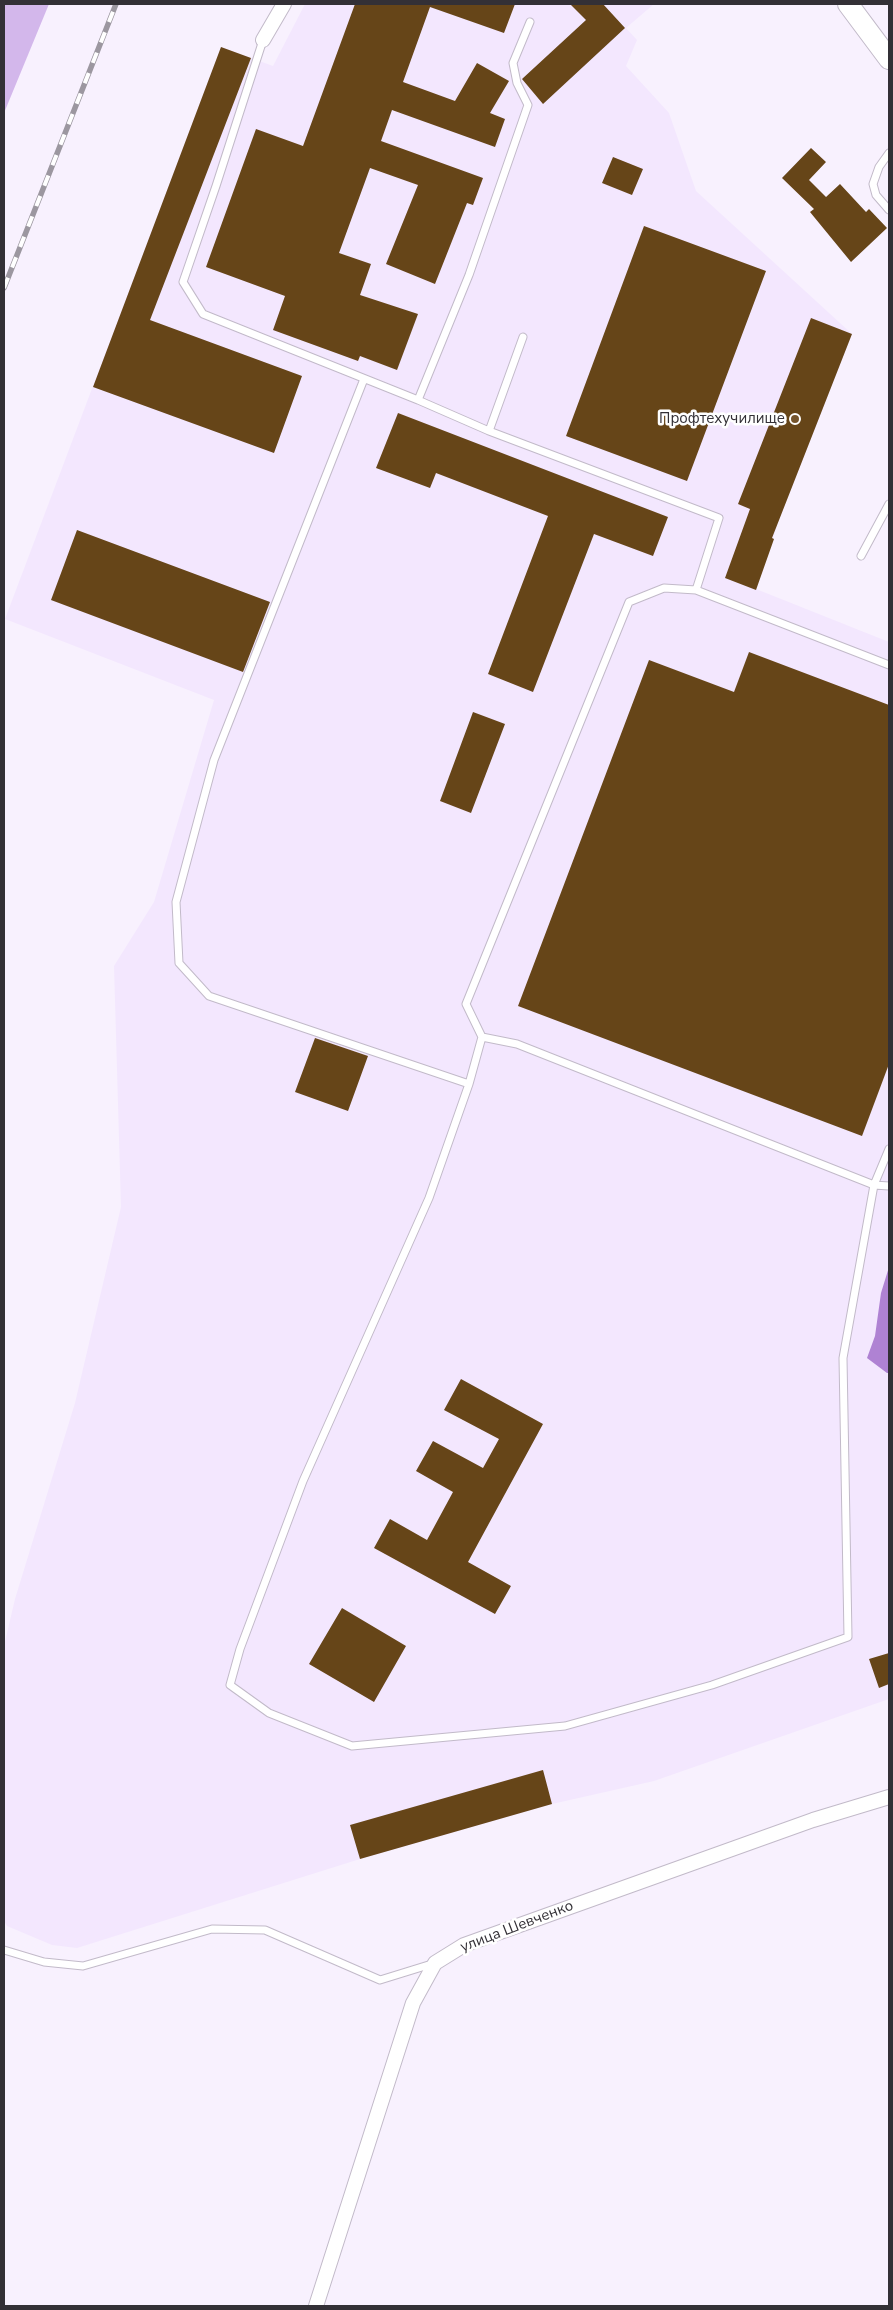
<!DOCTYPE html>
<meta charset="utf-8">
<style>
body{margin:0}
#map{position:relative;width:893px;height:2310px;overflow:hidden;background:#f8f1fe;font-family:"Nunito Sans",sans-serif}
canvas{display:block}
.frame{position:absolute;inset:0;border:5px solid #333036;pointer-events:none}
</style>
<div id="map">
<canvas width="893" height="2310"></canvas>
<div class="frame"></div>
</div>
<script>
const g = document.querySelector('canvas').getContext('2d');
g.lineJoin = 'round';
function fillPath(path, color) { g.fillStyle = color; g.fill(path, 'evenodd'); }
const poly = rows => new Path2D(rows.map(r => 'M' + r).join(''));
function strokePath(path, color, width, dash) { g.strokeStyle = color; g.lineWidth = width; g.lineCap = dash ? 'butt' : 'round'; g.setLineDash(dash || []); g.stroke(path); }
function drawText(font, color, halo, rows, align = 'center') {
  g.font = font + ' "Nunito Sans",sans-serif'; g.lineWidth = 5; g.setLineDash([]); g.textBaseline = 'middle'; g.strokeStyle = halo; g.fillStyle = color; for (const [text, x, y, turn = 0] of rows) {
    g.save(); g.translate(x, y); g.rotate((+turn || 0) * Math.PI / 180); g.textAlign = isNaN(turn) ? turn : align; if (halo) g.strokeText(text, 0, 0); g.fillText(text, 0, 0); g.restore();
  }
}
fillPath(poly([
 [305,4,654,4,626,28,637,40,626,66,669,113,696,191,852,334,779,520,756,589,889,642,889,1699,654,1781,552,1804,360,1859,77,1948,52,1945,7,1926,4,1921,4,1646,15,1599,75,1403,121,1207,114,966,154,902,214,700,5,619,221,47,273,66]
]), '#f3e7fe');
fillPath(poly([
 [4,4,49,4,4,113]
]), '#d3b7eb');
fillPath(poly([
 [889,1267,889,1373,887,1373,867,1358,875,1336,881,1293]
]), '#af82d3');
fillPath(poly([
 [355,4,515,4,504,33,430,7,403,82,455,101,477,63,509,81,490,113,505,119,495,147,392,110,381,141,483,178,473,205,467,203,435,284,386,264,418,185,370,168,339,253,371,264,360,295,418,314,397,370,360,356,358,361,273,330,285,296,206,267,256,129,303,146],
 [570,4,603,4,625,28,543,104,522,79,586,20],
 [221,47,251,58,150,320,302,376,274,453,93,387],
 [811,148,826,162,809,180,826,197,840,184,866,212,869,209,887,228,851,262,810,212,814,209,782,178],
 [613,157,643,169,632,195,602,183],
 [644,226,766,271,687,481,566,436],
 [811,318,852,334,772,538,774,539,756,590,725,578,750,509,738,504],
 [398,413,668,517,653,556,594,534,533,692,488,674,548,516,436,473,430,488,376,468],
 [77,530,270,602,243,672,51,600],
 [749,652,889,705,889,1064,862,1136,518,1006,649,660,734,692],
 [473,712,505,724,471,813,440,801],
 [315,1038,368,1056,348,1111,295,1092],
 [461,1379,543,1424,468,1562,511,1586,495,1614,374,1548,390,1519,427,1540,453,1492,416,1471,433,1441,483,1468,499,1439,444,1410],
 [342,1608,406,1646,374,1702,309,1664],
 [889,1653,889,1684,879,1688,869,1659],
 [543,1770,552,1804,360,1859,350,1825]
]), '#664518');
const lane = poly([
 [263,40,216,186,183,282,203,314,418,400,489,431,719,518,696,590,889,665],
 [889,153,879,167,873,184,876,195,889,210],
 [364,379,214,760,176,902,179,963,209,996,469,1084],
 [418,400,469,275,528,105,517,83,513,63,530,22],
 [489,431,523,337],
 [861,556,889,504],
 [696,590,664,588,629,602,466,1004,482,1037,469,1084,429,1198,303,1481,240,1649,230,1685,269,1713,352,1746,565,1726,712,1685,848,1637,843,1358,874,1185,889,1149],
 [482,1037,517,1044,874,1185,889,1186],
 [4,1950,44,1962,83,1966,212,1929,265,1930,380,1980,435,1963]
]);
const street = poly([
 [263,40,284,4],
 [316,2306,413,2003,435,1963,464,1945,813,1820,889,1797]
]);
const secondary = poly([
 [848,4,889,59]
]);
strokePath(lane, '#c2bac9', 9);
strokePath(street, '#c2bac9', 16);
strokePath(secondary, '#c2bac9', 22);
strokePath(lane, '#fff', 7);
strokePath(street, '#fff', 14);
strokePath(secondary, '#fff', 20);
const rail = poly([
 [4,288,116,4]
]);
strokePath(rail, '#9c97a0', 5.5);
strokePath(rail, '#fff', 4, [11]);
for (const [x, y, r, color] of [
 [795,419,5,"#75542b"]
]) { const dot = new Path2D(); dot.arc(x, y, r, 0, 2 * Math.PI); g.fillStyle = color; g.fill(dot); strokePath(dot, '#fff', 2); }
drawText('15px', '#333036', '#fff', [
 ["Профтехучилище",785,419]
], 'right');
drawText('15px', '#333036', '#fff', [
 ["улица Шевченко",517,1927,-21]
]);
</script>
